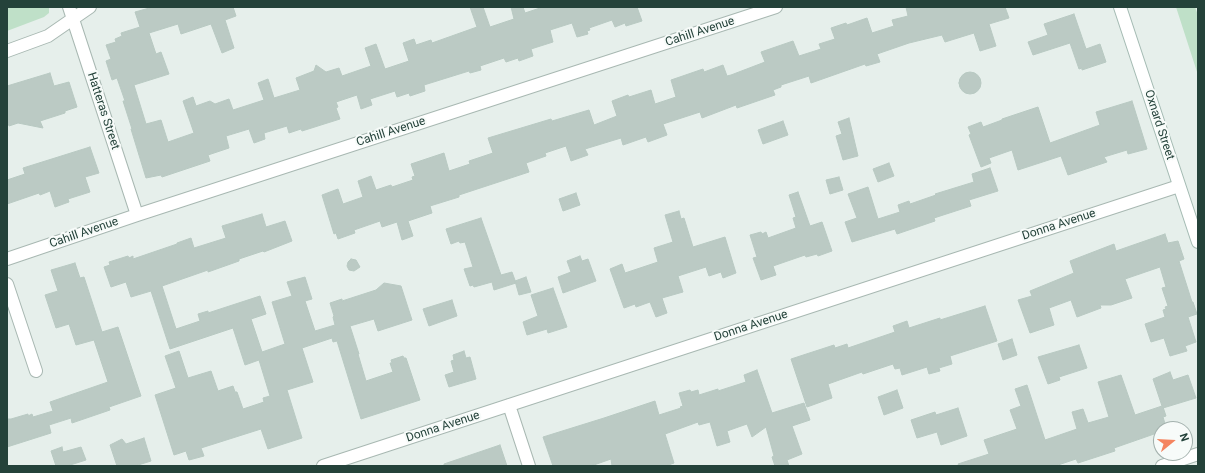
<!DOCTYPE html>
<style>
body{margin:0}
#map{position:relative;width:1205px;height:473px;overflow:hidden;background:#e6efeb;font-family:Roboto,sans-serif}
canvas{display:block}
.frame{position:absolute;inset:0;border:8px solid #24423a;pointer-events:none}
.north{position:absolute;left:1153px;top:421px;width:40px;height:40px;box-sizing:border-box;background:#f7fbf9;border:1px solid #a3b1ad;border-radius:50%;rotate:72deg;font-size:11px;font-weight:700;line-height:16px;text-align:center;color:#24423a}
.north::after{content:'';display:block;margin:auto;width:14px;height:18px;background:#f4845f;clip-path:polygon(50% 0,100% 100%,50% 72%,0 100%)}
</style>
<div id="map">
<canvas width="1205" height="473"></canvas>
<div class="frame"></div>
<div class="north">N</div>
</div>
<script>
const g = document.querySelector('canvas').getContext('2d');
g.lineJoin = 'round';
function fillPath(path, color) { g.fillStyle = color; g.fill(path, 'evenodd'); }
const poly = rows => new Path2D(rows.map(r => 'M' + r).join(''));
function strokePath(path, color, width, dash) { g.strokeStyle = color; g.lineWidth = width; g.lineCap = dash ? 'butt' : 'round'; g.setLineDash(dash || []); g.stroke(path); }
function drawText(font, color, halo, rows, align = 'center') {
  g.font = font + ' Roboto,sans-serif'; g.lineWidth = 4; g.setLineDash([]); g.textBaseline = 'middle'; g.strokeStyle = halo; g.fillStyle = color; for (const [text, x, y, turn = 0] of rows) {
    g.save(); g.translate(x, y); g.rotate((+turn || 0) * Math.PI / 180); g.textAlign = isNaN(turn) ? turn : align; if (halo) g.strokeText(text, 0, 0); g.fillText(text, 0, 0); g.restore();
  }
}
fillPath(poly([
 [7,7,49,7,49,13,44,17,7,31],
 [1176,7,1195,7,1198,15,1198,75]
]), '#bfe0c8');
const building = poly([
 [153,7,233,7,236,16,225,20,234,48,222,53,211,24,181,34,178,24,149,33,156,54,161,52,169,74,134,85,146,124,161,120,168,142,194,133,183,101,193,97,196,106,210,101,215,104,229,99,233,110,264,100,258,83,268,79,274,98,300,90,296,78,314,71,316,65,326,72,339,68,342,76,371,66,365,48,376,44,385,69,409,61,403,43,414,39,416,45,431,40,432,43,477,27,470,7,483,7,490,27,514,19,511,7,523,7,525,13,543,7,637,7,642,21,626,26,625,23,615,27,612,20,589,28,590,30,587,31,588,34,577,37,572,23,550,30,553,42,531,49,533,56,519,61,518,58,506,62,504,58,480,66,481,70,470,73,469,71,424,85,425,91,410,96,409,93,397,97,395,91,370,99,372,105,361,109,357,95,336,102,338,107,336,108,340,119,302,131,301,129,289,133,287,126,264,133,265,139,254,143,249,129,226,136,229,148,208,155,210,161,162,177,161,175,146,178,131,129,132,129,123,101,125,101,117,78,112,80,106,61,111,59,106,45,116,42,115,39,122,36,121,33,140,27,135,12,153,7],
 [906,7,1005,7,1009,18,989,24,996,46,980,51,974,33,945,42,942,35,909,43,877,54,880,62,866,66,865,64,811,83,809,76,781,85,781,87,773,90,775,95,737,108,736,105,702,118,700,112,663,124,667,135,648,142,646,137,623,145,621,138,585,149,588,155,571,161,566,146,545,153,546,156,526,163,529,172,459,195,459,197,430,206,432,213,408,221,413,236,402,240,397,222,382,227,380,221,354,230,355,233,338,239,336,233,334,234,322,195,338,189,343,204,363,197,358,181,371,176,376,190,391,185,392,187,413,180,412,177,415,176,411,164,444,153,449,171,470,164,469,161,493,153,488,138,551,119,552,121,589,110,594,125,617,116,612,101,628,95,629,97,651,90,655,104,676,97,671,80,703,69,704,72,723,65,727,76,731,75,765,62,761,52,793,41,799,56,821,49,819,44,835,39,831,28,846,23,847,25,867,18,872,33,894,26,892,20,908,16,906,7],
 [1074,14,1086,49,1100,44,1106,62,1082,70,1082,68,1079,69,1070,43,1033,55,1028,42,1048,35,1044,24,1074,14],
 '959 83a11 11 0 1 1 22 0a11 11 0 1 1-22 0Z',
 [50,73,54,86,69,82,77,107,65,111,65,113,40,121,43,128,18,123,9,126,7,120,7,86,50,73],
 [1132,101,1147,149,1128,154,1127,150,1104,157,1107,162,1068,175,1061,156,1018,170,1012,150,989,158,991,163,981,167,969,135,971,134,968,127,981,122,983,127,1002,120,1002,119,1038,107,1050,143,1100,125,1096,112,1132,101],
 [849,118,858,156,843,160,836,136,842,134,838,122,849,118],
 [783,121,788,135,763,144,758,130,783,121],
 [90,147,99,173,85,177,90,192,68,199,69,202,55,207,50,191,40,195,39,193,7,204,7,180,25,174,23,168,90,147],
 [889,163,894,176,878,182,873,169,889,163],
 [990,168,998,191,969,200,971,206,934,218,935,221,897,234,895,229,852,242,845,222,857,218,848,194,868,187,878,219,900,212,898,205,909,201,910,204,936,195,935,194,974,182,972,174,990,168],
 [839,177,843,190,830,194,826,180,839,177],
 [798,192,810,226,822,222,832,251,818,256,817,254,806,257,805,255,773,266,776,275,761,280,753,258,757,257,750,235,761,232,762,234,766,232,768,238,796,228,793,218,796,217,789,195,798,192],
 [576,193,580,205,563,211,559,199,576,193],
 [679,211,681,219,684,218,693,247,725,237,736,273,723,278,721,272,709,276,706,267,678,276,683,292,662,298,667,313,656,317,650,302,636,307,635,304,624,308,610,269,622,264,625,273,658,262,654,248,673,242,665,215,679,211],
 [262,214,266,227,285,221,292,241,264,252,263,251,239,259,239,261,208,272,208,270,162,286,176,329,200,321,198,314,208,311,208,313,260,296,266,314,251,319,262,352,285,344,272,302,292,296,287,282,305,277,312,299,305,301,315,331,335,325,333,317,334,316,330,303,342,299,342,301,376,290,384,283,401,286,412,320,378,331,374,319,350,326,359,354,358,354,366,381,393,372,390,363,392,363,391,360,403,356,404,358,406,358,420,400,361,419,337,341,333,342,332,338,302,348,313,382,287,390,302,438,268,449,261,429,201,448,204,456,189,460,186,451,174,455,155,395,176,388,165,356,179,351,188,378,211,371,218,391,233,386,235,392,237,392,243,409,264,402,263,398,270,396,259,360,245,365,233,328,170,349,151,291,131,297,126,282,111,287,104,267,110,265,109,262,128,256,129,258,133,256,133,259,177,244,177,243,191,238,194,248,226,238,222,226,262,214],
 [481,218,501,275,512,272,516,283,494,290,492,282,474,287,473,285,470,286,464,269,473,267,465,242,460,243,459,241,451,244,446,229,481,218],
 [1165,234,1168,243,1178,241,1184,259,1179,261,1192,302,1193,302,1197,314,1188,317,1196,342,1185,346,1187,351,1170,356,1164,338,1151,342,1145,324,1165,317,1163,310,1166,309,1165,307,1168,306,1162,288,1166,287,1160,267,1125,279,1132,298,1111,305,1100,305,1101,308,1077,317,1071,300,1049,308,1054,325,1030,333,1018,300,1032,296,1030,291,1074,273,1070,261,1114,244,1116,251,1165,234],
 [580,256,582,261,588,259,596,281,563,293,558,277,571,272,567,261,580,256],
 [351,259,356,260,360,267,354,271,349,270,347,266,348,262,351,259],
 [75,263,80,278,84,277,102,332,118,327,141,396,109,407,110,410,72,423,71,418,49,425,51,433,7,447,7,419,11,419,28,414,28,416,32,414,33,417,53,411,50,402,108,382,94,340,76,345,69,324,56,328,45,295,58,291,51,270,75,263],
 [526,277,531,292,519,295,515,281,526,277],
 [553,288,567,327,548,333,547,329,527,335,523,322,538,316,531,295,553,288],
 [452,300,457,316,429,326,423,309,452,300],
 [985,306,997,341,950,356,952,364,939,368,940,371,929,374,927,367,902,375,900,368,895,369,893,364,863,374,862,372,828,384,832,398,807,407,791,359,834,345,835,348,847,344,848,348,895,332,893,326,907,321,909,328,940,318,940,320,985,306],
 [1012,339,1017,355,1003,360,998,344,1012,339],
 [1079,345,1087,368,1059,377,1060,380,1048,384,1038,357,1079,345],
 [464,351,466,358,470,357,476,379,449,387,445,375,454,372,451,361,454,360,453,355,464,351],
 [757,370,772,413,804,403,810,420,792,426,802,454,787,460,789,466,775,466,772,457,774,456,766,427,752,437,747,424,727,431,730,442,717,446,710,422,699,425,698,422,665,434,674,463,666,466,612,466,611,459,591,466,553,466,543,437,604,418,655,401,659,415,681,408,680,407,683,406,679,393,690,390,691,392,698,390,699,395,718,389,718,391,746,382,744,375,757,370],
 [1170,372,1173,380,1188,375,1196,398,1163,408,1163,407,1166,416,1163,417,1166,427,1156,430,1157,433,1114,448,1115,451,1078,463,1076,459,1055,466,959,466,958,464,989,454,984,440,1017,429,1010,410,1021,406,1015,389,1027,385,1045,440,1077,429,1072,412,1083,409,1088,423,1109,417,1098,382,1121,375,1135,415,1162,406,1153,379,1170,372],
 [897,390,903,408,884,415,878,397,897,390],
 [958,408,967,436,941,445,937,432,917,438,911,420,935,412,936,415,958,408],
 [144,438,151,461,135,466,117,466,110,445,122,439,126,444,144,438],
 [500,445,507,466,444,466,444,464,500,445],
 [62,447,63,452,81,447,86,460,67,466,56,466,51,451,62,447]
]);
fillPath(building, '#bbcac4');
strokePath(building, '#b8c9c2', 1);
const minor = poly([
 [69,7,137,215],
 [7,51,48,36,90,7],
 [7,259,137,215,776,7],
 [7,284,36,371],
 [509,405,529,466],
 [323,466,1179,186],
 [1162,466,1198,454]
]);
const secondary = poly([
 [1120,7,1198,242]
]);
strokePath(minor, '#a8b8b2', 14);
strokePath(secondary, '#a4bbb3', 14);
strokePath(minor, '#fff', 12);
strokePath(secondary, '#fff', 12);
drawText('12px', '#24423a', '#f7fbf9', [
 ["Cahill Avenue",700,32,-18],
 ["Hatteras Street",103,111,72],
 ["Oxnard Street",1159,125,72],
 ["Cahill Avenue",391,132,-18],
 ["Donna Avenue",1059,225,-18],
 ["Cahill Avenue",84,233,-19],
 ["Donna Avenue",751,326,-18],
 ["Donna Avenue",443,427,-18]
]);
</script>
